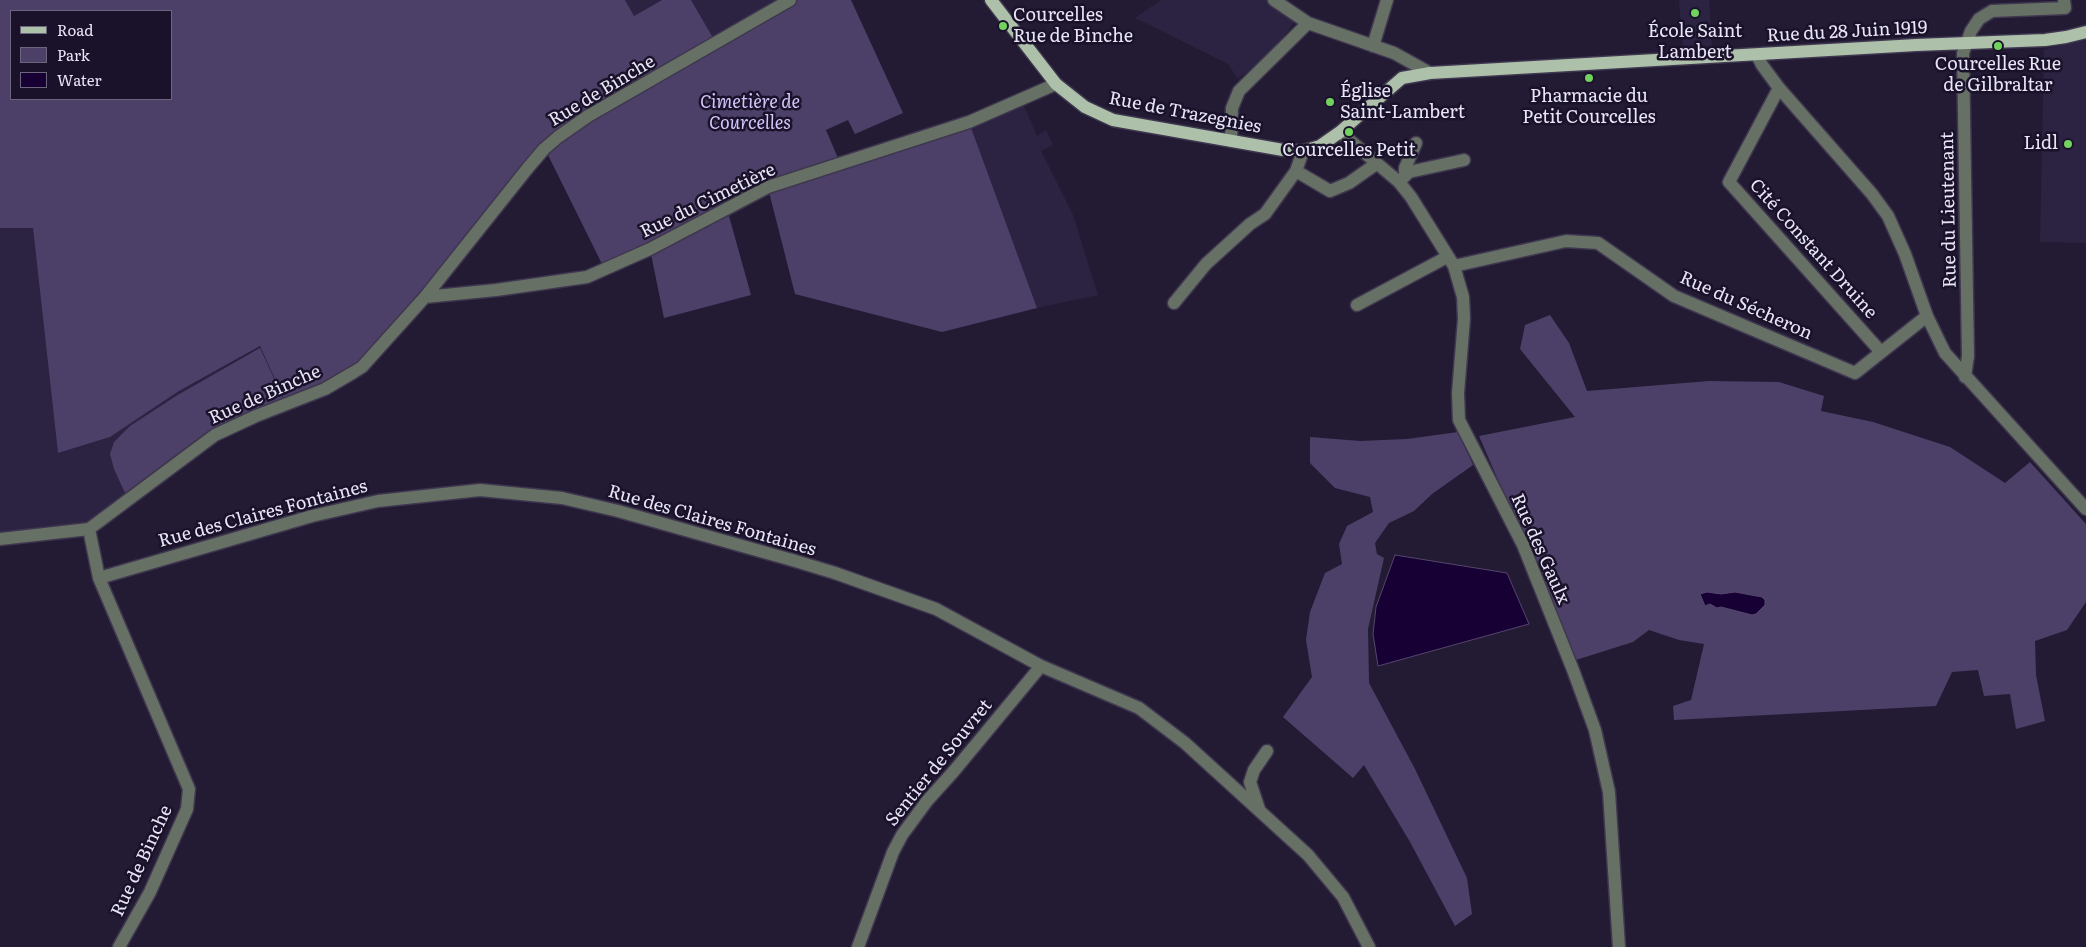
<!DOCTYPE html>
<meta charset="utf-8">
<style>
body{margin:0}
#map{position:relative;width:2086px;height:947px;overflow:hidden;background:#231b34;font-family:Literata,serif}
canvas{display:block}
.legend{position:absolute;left:10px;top:10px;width:162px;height:90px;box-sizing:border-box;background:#19122a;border:1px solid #6c667c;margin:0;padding:6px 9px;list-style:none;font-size:15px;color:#e9e5f6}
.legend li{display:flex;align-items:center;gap:10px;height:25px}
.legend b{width:25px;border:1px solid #6c667c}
</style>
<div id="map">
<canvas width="2086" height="947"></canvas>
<ul class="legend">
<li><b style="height:6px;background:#adc0a9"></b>Road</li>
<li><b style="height:14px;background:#4c4068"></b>Park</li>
<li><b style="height:14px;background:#170134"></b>Water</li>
</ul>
</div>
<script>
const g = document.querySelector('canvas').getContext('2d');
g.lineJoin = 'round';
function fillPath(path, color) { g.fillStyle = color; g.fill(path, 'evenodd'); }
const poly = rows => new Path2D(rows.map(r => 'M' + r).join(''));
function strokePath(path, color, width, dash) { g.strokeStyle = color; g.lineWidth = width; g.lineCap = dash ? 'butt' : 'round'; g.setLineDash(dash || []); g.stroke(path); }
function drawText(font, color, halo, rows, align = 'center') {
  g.font = font + ' Literata,serif'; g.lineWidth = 5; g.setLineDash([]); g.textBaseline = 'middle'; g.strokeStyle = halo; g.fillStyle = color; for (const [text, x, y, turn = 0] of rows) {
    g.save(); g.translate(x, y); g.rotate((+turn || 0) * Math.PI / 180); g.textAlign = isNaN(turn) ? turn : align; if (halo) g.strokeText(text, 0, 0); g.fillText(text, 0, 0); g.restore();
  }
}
fillPath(poly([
 [625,0,662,0,634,16],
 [691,0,790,0,716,44],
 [1161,0,1267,0,1296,20,1269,55,1238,79,1228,64,1135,18],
 [1679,0,1709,0,1712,47,1683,49],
 [2086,40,2086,243,2040,242,2044,49],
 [1022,101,1037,136,1046,130,1053,145,1041,151,1073,215,1098,295,1037,308,969,122],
 [33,227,58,453,110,437,179,391,261,346,286,403,215,435,102,520,0,539,0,228]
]), '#2c2342');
fillPath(poly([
 [0,0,625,0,634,16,662,0,691,0,716,43,790,0,851,0,903,113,855,134,848,120,826,130,840,163,969,122,1037,308,942,332,795,294,768,188,727,209,751,295,664,318,650,249,605,270,545,149,354,372,286,403,260,346,179,391,110,437,58,453,33,228,0,228],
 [11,11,171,11,171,99,11,99],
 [1550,315,1569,343,1587,391,1709,381,1779,382,1824,396,1821,411,1873,422,1950,447,2005,483,2030,462,2086,524,2086,602,2067,630,2035,641,2036,675,2045,721,2016,729,2010,694,1984,696,1978,670,1952,672,1936,706,1674,720,1673,706,1691,700,1704,644,1679,640,1649,630,1633,642,1576,660,1479,436,1575,417,1520,349,1525,325],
 [260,348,284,400,208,431,125,493,114,469,110,454,114,442,130,426,176,396],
 [1458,432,1473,465,1432,494,1414,511,1389,523,1375,543,1377,554,1384,558,1368,629,1369,683,1415,769,1467,878,1472,914,1455,926,1410,842,1364,765,1353,778,1283,717,1312,677,1306,640,1310,612,1325,573,1342,564,1339,544,1347,526,1373,512,1370,497,1335,488,1310,463,1310,437,1360,441,1407,439]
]), '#4c4068');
const water = poly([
 [1395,555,1507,573,1529,624,1378,666,1373,634,1376,607,1395,555],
 [1707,592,1721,594,1735,592,1762,597,1765,600,1765,605,1756,614,1752,615,1721,607,1717,608,1710,604,1705,606,1700,594,1707,592]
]);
fillPath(water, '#170134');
strokePath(water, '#56456e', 1);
const minor = poly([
 [1274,0,1308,23,1394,53,1430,73],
 [1373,46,1387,0],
 [1757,55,1762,65,1779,88,1872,194,1888,216,1905,254,1927,316,1945,353,2086,509],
 [1779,88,1729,182,1881,352],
 [1340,132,1399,182,1411,197,1454,266,1463,297,1464,319,1458,393,1459,420,1523,545,1573,670,1595,730,1609,792,1619,947],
 [1231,141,1232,108,1239,91,1308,23],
 [1296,171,1330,191,1349,183,1376,164],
 [1405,175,1405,168,1416,143],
 [1399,182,1409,172,1464,160],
 [1454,266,1566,241,1598,243,1674,296,1855,373,1927,316],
 [425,297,496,290,587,277,650,249,768,187,969,122,1056,84],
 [1174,303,1206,264,1250,224,1265,214,1296,171,1303,151],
 [1357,305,1447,257],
 [1965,377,1968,356,1963,53,1971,31,1979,19,1992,11,2065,8,2064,0],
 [89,529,99,578,189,789,187,809,150,892,119,947],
 [0,539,89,529,215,435,256,416,325,389,354,372,362,367,425,297,527,169,544,149,558,137,588,116,790,0],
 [99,578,312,516,378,501,480,490,562,498,618,511,792,560,835,573,936,609,1041,666,1139,708,1185,743,1308,855,1343,897,1369,947],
 [1259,809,1250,782,1254,770,1267,751],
 [858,947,893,852,902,835,927,801,954,771,1041,666]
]);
const major = poly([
 [991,0,1056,84,1085,107,1113,120,1283,150,1303,151,1320,146,1340,132,1402,78,1430,73,1916,45,2045,40,2066,37,2086,32]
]);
strokePath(minor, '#3f374f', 15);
strokePath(major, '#3f374f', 15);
strokePath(minor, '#667064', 12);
strokePath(major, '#adc0a9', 12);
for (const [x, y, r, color] of [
 [1695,13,5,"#71d25e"],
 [1003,26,5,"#71d25e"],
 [1998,46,5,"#71d25e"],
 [1589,78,5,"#71d25e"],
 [1330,102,5,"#71d25e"],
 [1349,132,5,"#71d25e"],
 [2068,144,5,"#71d25e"]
]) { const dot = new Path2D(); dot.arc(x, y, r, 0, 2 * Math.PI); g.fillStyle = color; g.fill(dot); strokePath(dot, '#19122a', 2); }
drawText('18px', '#e9e5f6', '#19122a', [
 ["Courcelles",1013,16,"left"],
 ["Rue de Binche",1013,37,"left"],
 ["École Saint",1695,32],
 ["Lambert",1695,53],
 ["Courcelles Rue",1998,65],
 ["de Gilbraltar",1998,86],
 ["Église",1340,92,"left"],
 ["Saint-Lambert",1340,113,"left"],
 ["Pharmacie du",1589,97],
 ["Petit Courcelles",1589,118],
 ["Lidl",2058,144,"right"],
 ["Courcelles Petit",1349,151]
]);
drawText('18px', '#e9e5f6', '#19122a', [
 ["Rue du 28 Juin 1919",1847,32,-3],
 ["Rue de Binche",602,91,-31],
 ["Rue de Trazegnies",1185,113,11],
 ["Rue du Cimetière",708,201,-26],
 ["Rue du Lieutenant",1949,210,-91],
 ["Cité Constant Druine",1813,249,48],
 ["Rue du Sécheron",1746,306,24],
 ["Rue de Binche",265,395,-24],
 ["Rue des Claires Fontaines",263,514,-15],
 ["Rue des Claires Fontaines",712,521,16],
 ["Rue des Gaulx",1540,549,66],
 ["Sentier de Souvret",939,763,-51],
 ["Rue de Binche",142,861,-65]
]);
drawText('italic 18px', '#d3c6fb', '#19122a', [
 ["Cimetière de",750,103],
 ["Courcelles",750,124]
]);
</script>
